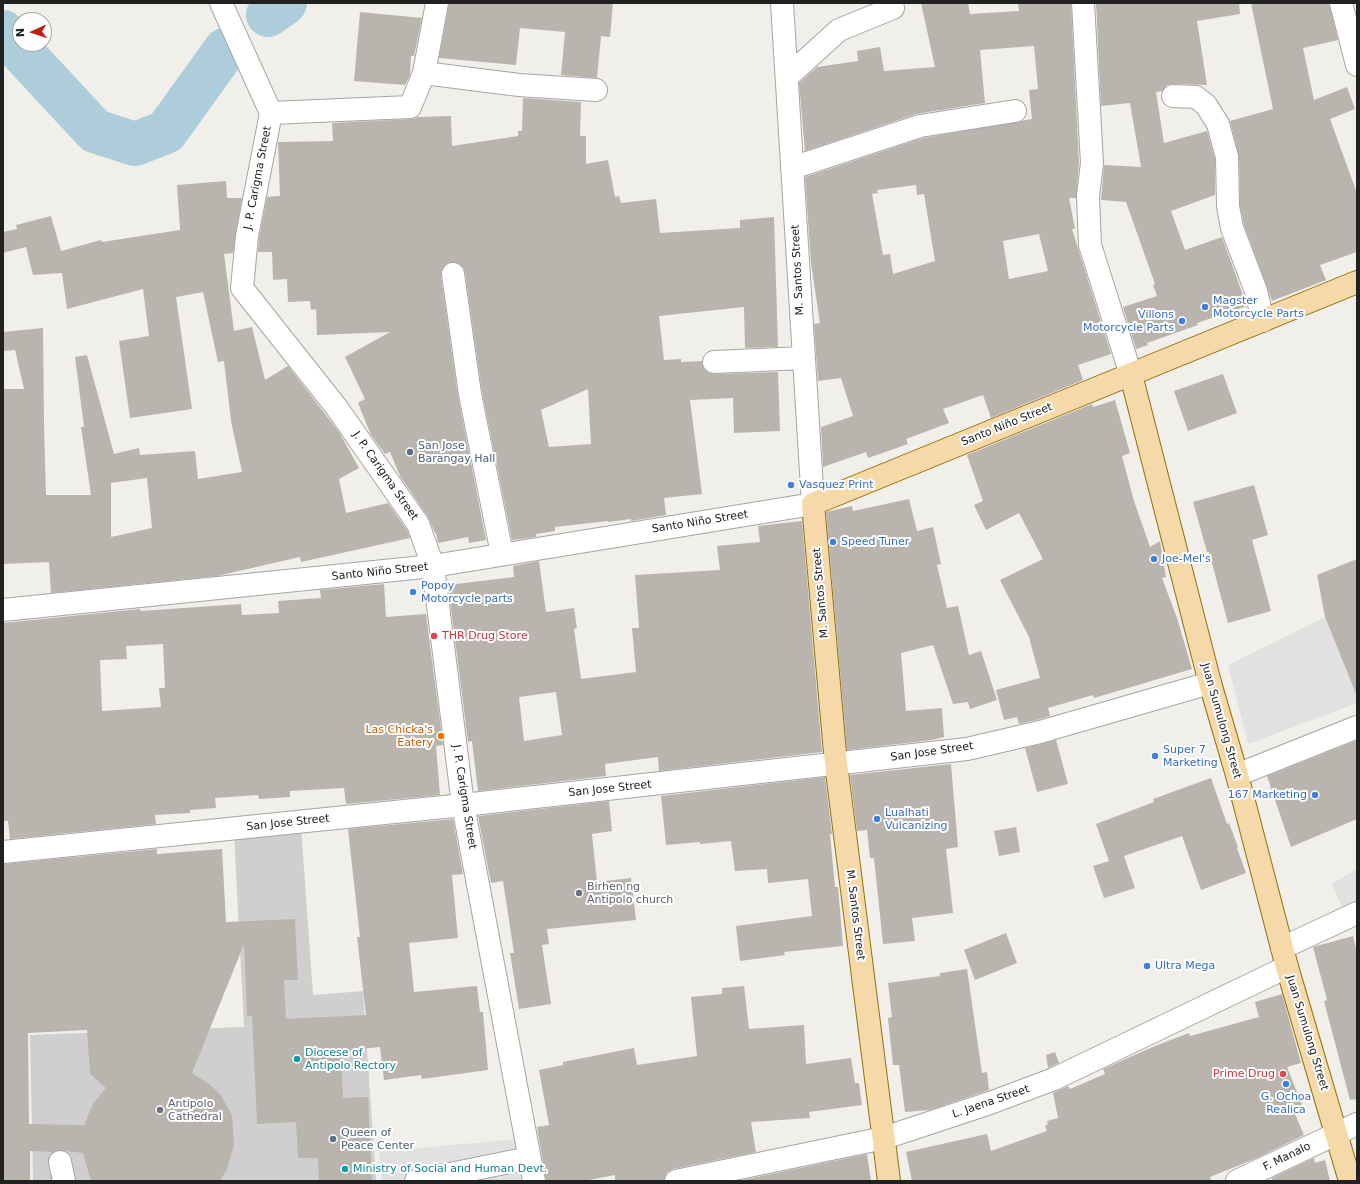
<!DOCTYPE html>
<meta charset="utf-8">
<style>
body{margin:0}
#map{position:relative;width:1360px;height:1184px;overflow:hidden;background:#f1efe9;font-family:"DejaVu Sans",sans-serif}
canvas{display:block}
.frame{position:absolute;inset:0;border:4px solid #212121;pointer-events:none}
.north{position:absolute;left:12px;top:12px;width:40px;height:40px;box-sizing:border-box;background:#fff;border:1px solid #a6a6a6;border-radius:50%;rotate:267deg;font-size:11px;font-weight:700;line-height:16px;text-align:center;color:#212121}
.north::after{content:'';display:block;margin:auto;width:14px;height:18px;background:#c21b10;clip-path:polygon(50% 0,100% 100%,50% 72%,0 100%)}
</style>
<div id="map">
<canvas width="1360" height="1184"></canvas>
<div class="frame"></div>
<div class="north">N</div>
</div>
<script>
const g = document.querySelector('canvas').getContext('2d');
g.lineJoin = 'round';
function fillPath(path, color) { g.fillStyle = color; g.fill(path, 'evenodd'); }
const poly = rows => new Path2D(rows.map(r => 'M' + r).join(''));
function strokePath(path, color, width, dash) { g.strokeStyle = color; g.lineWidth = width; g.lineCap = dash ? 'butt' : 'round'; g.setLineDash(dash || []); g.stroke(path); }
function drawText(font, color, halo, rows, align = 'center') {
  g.font = font + ' "DejaVu Sans",sans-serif'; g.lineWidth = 4; g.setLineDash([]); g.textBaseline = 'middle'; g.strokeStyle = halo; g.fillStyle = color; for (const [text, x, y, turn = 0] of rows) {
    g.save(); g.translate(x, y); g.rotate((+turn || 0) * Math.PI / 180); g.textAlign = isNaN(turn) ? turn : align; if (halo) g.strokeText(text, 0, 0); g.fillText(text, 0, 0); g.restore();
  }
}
fillPath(poly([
 [301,827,313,995,363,991,376,1181,33,1181,30,1035,244,1027,234,833]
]), '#cfcfcf');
fillPath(poly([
 [1325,617,1357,697,1357,703,1248,744,1228,665],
 [1357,869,1357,905,1344,912,1332,884],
 [517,1139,521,1181,382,1181,379,1152]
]), '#e1e1e1');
strokePath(poly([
 [268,15,285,3],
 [3,32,95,131,135,144,166,132,225,50]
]), '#adcdda', 44);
fillPath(poly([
 [449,3,613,3,610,37,601,36,597,78,561,75,565,32,520,28,516,65,439,58],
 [921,3,968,3,970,14,1019,11,1018,3,1071,3,1079,163,1076,198,1069,198,1075,229,1072,229,1111,354,1078,365,1083,380,991,418,983,395,943,409,949,423,906,439,908,444,868,458,866,452,823,467,821,427,853,416,841,378,818,381,814,324,820,323,811,263,805,177,923,138,1032,119,1029,90,1038,89,1034,46,980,50,985,103,916,114,805,151,799,83,817,67,858,61,857,51,880,47,884,71,935,67],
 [916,185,917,195,924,194,935,261,893,274,890,254,883,255,872,194,878,193,877,190],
 [1039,234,1048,271,1009,279,1003,241],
 [1096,3,1239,3,1240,14,1197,21,1207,85,1173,84,1167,85,1162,91,1156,92,1164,143,1207,131,1215,159,1215,195,1171,211,1185,250,1222,237,1247,306,1197,323,1198,325,1147,343,1148,345,1136,349,1123,307,1157,296,1153,285,1155,284,1126,202,1101,200,1104,165,1141,167,1130,103,1101,106],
 [1251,3,1329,3,1338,40,1303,48,1314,100,1347,87,1355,109,1330,119,1357,193,1357,252,1320,265,1326,280,1272,301,1244,225,1240,205,1239,157,1230,121,1273,109],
 [360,12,422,18,414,56,411,56,410,75,405,85,354,81],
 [523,98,581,102,580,136,586,136,586,164,608,160,615,197,619,196,621,203,656,199,660,233,740,228,740,220,774,217,778,347,745,348,744,307,659,316,664,360,681,359,681,362,702,361,704,369,709,373,714,374,778,372,780,431,734,433,733,398,690,400,702,494,664,498,666,515,631,521,631,519,608,522,608,521,555,527,555,531,536,534,536,537,512,540,482,392,465,272,463,267,458,263,451,262,446,264,442,269,441,276,458,396,486,540,469,543,468,537,438,543,436,533,435,533,428,517,400,476,390,452,385,454,371,435,358,403,365,399,345,357,390,332,317,335,316,309,311,310,310,301,288,302,287,279,273,280,272,252,258,252,259,238,267,197,280,196,278,142,333,141,332,123,411,119,418,117,451,116,452,146,518,136,518,131,522,131],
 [588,389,591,444,549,447,541,410],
 [226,181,227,198,242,198,233,253,224,254,234,331,252,327,265,380,288,366,339,432,359,468,339,479,346,513,388,503,407,530,410,538,301,562,300,557,217,576,51,593,49,562,3,564,3,389,24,389,15,350,3,351,3,332,43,328,44,425,46,495,91,495,81,427,84,427,75,357,87,355,114,454,139,448,140,455,195,451,198,479,242,472,231,421,224,361,218,362,203,292,176,297,192,409,130,418,119,341,149,336,143,289,67,309,62,273,33,275,26,247,3,253,3,232,17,229,16,225,51,216,61,251,101,240,102,242,180,230,177,185],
 [147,478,152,528,111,537,111,483],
 [1223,374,1237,413,1188,431,1174,391],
 [1115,400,1130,453,1122,456,1134,501,1150,547,1160,541,1166,577,1162,578,1177,618,1192,669,1094,698,1093,695,1048,708,1050,716,1037,720,1019,724,1017,717,1004,720,996,690,1040,678,1029,637,1000,580,1043,559,1019,513,986,530,974,505,983,501,967,455,1092,404,1093,407],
 [1254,485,1268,535,1252,540,1271,611,1228,623,1209,552,1207,552,1193,502],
 [909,499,917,531,933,527,941,564,937,565,947,608,958,606,969,655,981,651,997,700,970,709,968,702,953,704,933,645,901,653,906,711,942,708,944,737,932,740,847,750,826,512,852,506,853,511],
 [802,521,822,752,659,771,658,757,605,764,606,776,478,791,472,741,468,742,448,585,514,577,513,566,539,561,546,612,574,608,577,628,574,629,581,679,636,672,632,628,639,628,635,575,720,570,717,546,760,542,758,526],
 [556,692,562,735,524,741,519,697],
 [1357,559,1357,694,1356,694,1325,617,1317,575],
 [384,584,386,617,426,614,443,745,436,746,440,795,346,804,344,788,290,791,290,797,259,799,258,795,215,798,216,808,190,810,190,813,155,815,156,824,10,839,8,821,3,821,3,623,140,609,141,611,241,604,242,615,279,613,278,601,321,598,320,590],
 [163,644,165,688,159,688,161,707,102,711,100,660,127,659,126,646],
 [1056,740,1068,784,1037,792,1025,748],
 [1357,740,1357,819,1291,847,1267,776],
 [951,764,958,847,946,849,953,913,912,918,915,941,883,944,874,858,870,858,867,830,857,831,850,775],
 [825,777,832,834,830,834,835,887,838,887,843,946,784,952,785,955,740,961,736,926,812,916,808,879,768,883,767,869,735,871,731,841,700,844,700,842,666,845,661,796],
 [1211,778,1227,824,1229,823,1238,847,1237,848,1246,873,1201,890,1182,836,1124,856,1135,888,1104,898,1093,866,1109,861,1096,824,1154,802,1153,799],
 [609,801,612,831,592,834,597,882,631,878,636,920,547,929,549,944,542,945,551,1004,519,1009,510,953,514,953,503,881,491,883,478,816],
 [453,819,463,874,452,875,458,938,409,943,414,992,477,986,480,1012,483,1012,488,1070,422,1079,421,1075,384,1080,380,1047,341,1051,343,1098,368,1097,372,1181,319,1181,318,1158,298,1158,296,1122,257,1124,252,1016,247,1016,244,944,192,1073,209,1084,221,1095,232,1116,234,1145,227,1169,220,1181,91,1181,83,1153,58,1150,53,1152,30,1151,30,1181,3,1181,3,864,157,849,157,854,222,849,226,922,295,919,298,980,284,980,286,1019,366,1015,357,937,360,937,348,829],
 [87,1030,90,1074,106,1088,93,1104,84,1125,29,1124,28,1033],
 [1016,827,1020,852,999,856,994,831],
 [1006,933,1017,963,975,980,964,950],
 [1353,936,1357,952,1357,1099,1350,1100,1324,1001,1327,1000,1313,947],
 [967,969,982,1073,987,1072,989,1090,930,1110,905,1112,899,1065,893,1065,888,1018,892,1017,888,983,940,976,940,973],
 [744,986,749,1029,804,1025,806,1064,851,1058,855,1083,859,1083,862,1105,809,1112,810,1118,751,1122,756,1152,673,1169,667,1172,664,1181,615,1181,615,1175,584,1181,546,1181,537,1127,549,1125,539,1070,563,1065,563,1062,634,1048,637,1065,697,1056,691,997,722,994,722,988],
 [1282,994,1301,1063,1287,1067,1302,1105,1293,1109,1304,1135,1257,1158,1210,1177,1211,1181,912,1181,906,1152,987,1134,991,1151,1047,1131,1045,1126,1048,1124,1047,1121,1058,1118,1053,1093,1068,1086,1070,1089,1105,1074,1103,1069,1155,1046,1189,1033,1190,1036,1259,1017,1255,1002],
 [1055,1052,1059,1063,1048,1068,1046,1055],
 [867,1154,871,1181,738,1181],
 [1314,1158,1315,1163,1325,1160,1330,1181,1272,1181,1272,1178]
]), '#bab4ae');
const minor = poly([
 [221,3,271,113,247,236,242,288,337,408,418,524,433,566,463,805,534,1181],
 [1083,3,1092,163,1088,196,1090,245,1131,375],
 [1341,3,1357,65],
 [424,73,519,85,596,90],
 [787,77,839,30,893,8],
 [1173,96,1196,97,1206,105,1218,124,1227,157,1228,206,1232,228,1256,291,1263,321],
 [271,113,410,107,424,73,437,3],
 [792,168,920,126,1015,111],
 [453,274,470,394,502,554],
 [714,362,804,358],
 [3,610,433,566,813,504,782,3],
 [1237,775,1357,727],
 [3,852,463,805,967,749,1040,732,1210,683],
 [1282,948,1357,913],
 [60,1162,64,1181],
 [416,1181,529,1158],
 [676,1181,884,1138,990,1103,1054,1079,1287,967],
 [1237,1181,1357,1124]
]);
const major = poly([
 [1131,375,1210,683,1237,775,1287,967,1350,1181],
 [889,1181,836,764,813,504,1357,282]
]);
strokePath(minor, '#a5a5a5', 24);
strokePath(major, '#926e0c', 24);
strokePath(minor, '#fff', 22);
strokePath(major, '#f5d9a9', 22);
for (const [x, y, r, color] of [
 [1205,307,4,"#3f7fe0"],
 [1182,321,4,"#3f7fe0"],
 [410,452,4,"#5c6f8a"],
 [791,485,4,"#3f7fe0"],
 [833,542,4,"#3f7fe0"],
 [1154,559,4,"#3f7fe0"],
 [413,592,4,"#3f7fe0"],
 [434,636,4,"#e0444e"],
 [441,736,4,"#e8710a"],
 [1155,756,4,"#3f7fe0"],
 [1315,795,4,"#3f7fe0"],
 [877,819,4,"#3f7fe0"],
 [579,893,4,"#6b7280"],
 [1147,966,4,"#3f7fe0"],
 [297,1059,4,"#0f9aa8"],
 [1283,1074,4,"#e0444e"],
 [1286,1084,4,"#3f7fe0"],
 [160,1110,4,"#6b7280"],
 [333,1139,4,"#5c6f8a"],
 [345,1169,4,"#0f9aa8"]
]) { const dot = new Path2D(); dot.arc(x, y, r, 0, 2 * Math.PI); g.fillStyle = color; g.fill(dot); strokePath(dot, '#fff', 1.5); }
drawText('11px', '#212121', '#fff', [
 ["J. P. Carigma Street",258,178,-79],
 ["M. Santos Street",798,270,-93],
 ["Santo Niño Street",1007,425,-22],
 ["J. P. Carigma Street",385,476,55],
 ["Santo Niño Street",700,522,-9],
 ["Santo Niño Street",380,572,-6],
 ["M. Santos Street",821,593,-95],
 ["Juan Sumulong Street",1221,721,74],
 ["San Jose Street",932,752,-8],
 ["San Jose Street",610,789,-6],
 ["J. P. Carigma Street",464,797,81],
 ["San Jose Street",288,823,-6],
 ["M. Santos Street",855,915,83],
 ["Juan Sumulong Street",1307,1033,73],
 ["L. Jaena Street",991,1102,-19],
 ["F. Manalo",1287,1157,-26]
]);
drawText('11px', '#366cbe', '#fff', [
 ["Magster",1213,301],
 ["Motorcycle Parts",1213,314],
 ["Villons",1174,315,"right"],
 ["Motorcycle Parts",1174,328,"right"],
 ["Vasquez Print",799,485],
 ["Speed Tuner",841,542],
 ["Joe-Mel's",1162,559],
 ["Popoy",421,586],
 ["Motorcycle parts",421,599],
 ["Super 7",1163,750],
 ["Marketing",1163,763],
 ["167 Marketing",1307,795,"right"],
 ["Lualhati",885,813],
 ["Vulcanizing",885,826],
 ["Ultra Mega",1155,966],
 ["G. Ochoa",1286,1097,"center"],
 ["Realica",1286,1110,"center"]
], 'left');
drawText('11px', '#4e5e75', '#fff', [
 ["San Jose",418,446],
 ["Barangay Hall",418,459],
 ["Queen of",341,1133],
 ["Peace Center",341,1146]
], 'left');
drawText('11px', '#be3a42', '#fff', [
 ["THR Drug Store",442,636],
 ["Prime Drug",1275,1074,"right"]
], 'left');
drawText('11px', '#c56008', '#fff', [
 ["Las Chicka's",433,730],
 ["Eatery",433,743]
], 'right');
drawText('11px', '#5b616d', '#fff', [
 ["Birhen ng",587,887],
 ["Antipolo church",587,900],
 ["Antipolo",168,1104],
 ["Cathedral",168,1117]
], 'left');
drawText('11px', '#0d838f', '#fff', [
 ["Diocese of",305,1053],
 ["Antipolo Rectory",305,1066],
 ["Ministry of Social and Human Devt.",353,1169]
], 'left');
</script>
